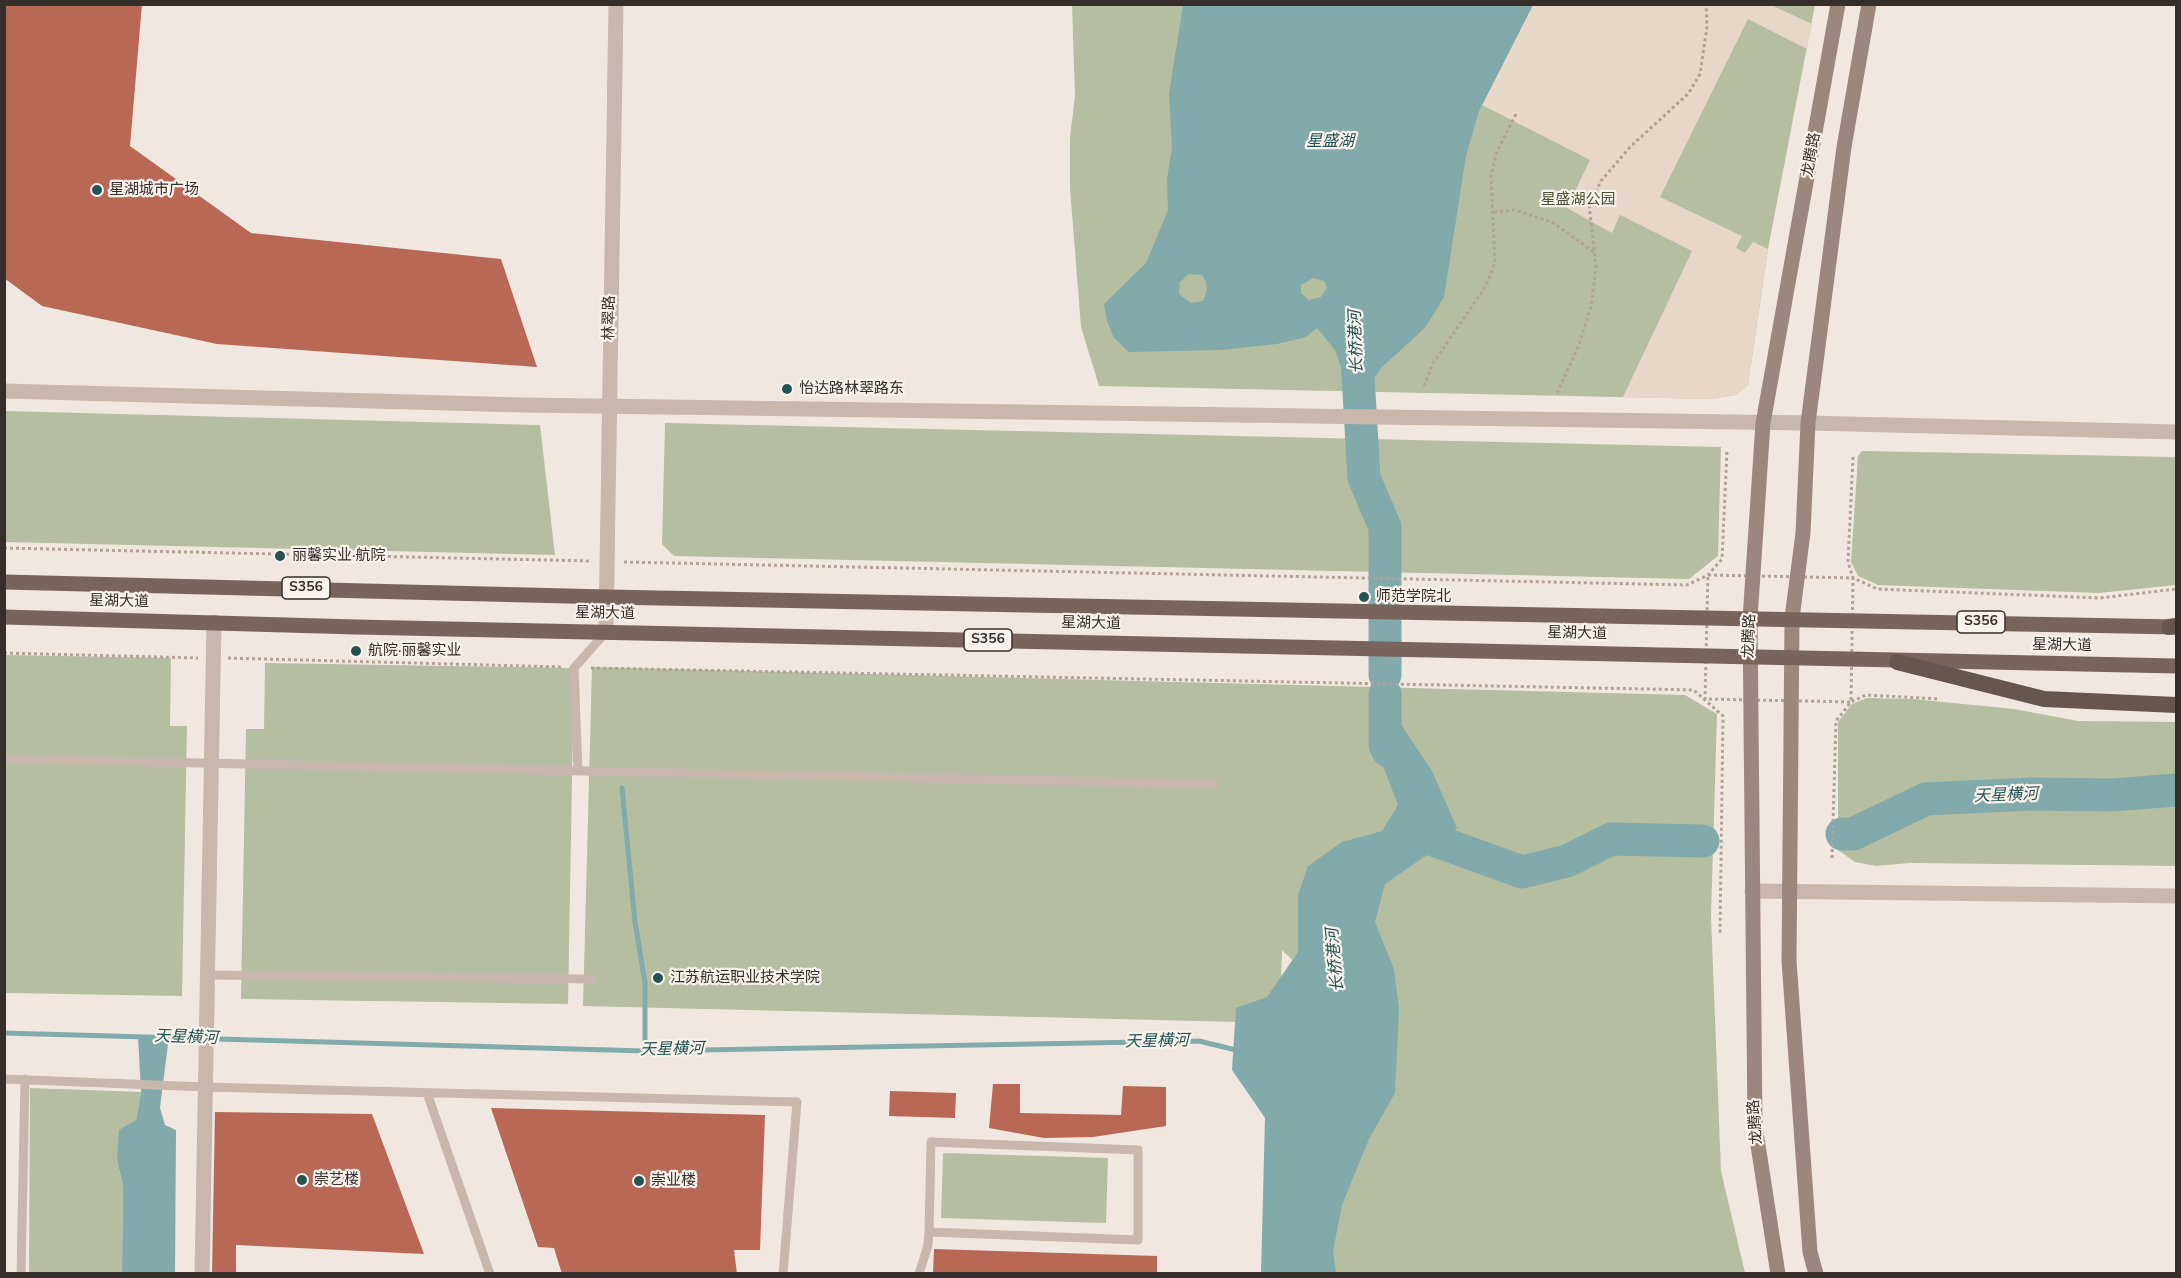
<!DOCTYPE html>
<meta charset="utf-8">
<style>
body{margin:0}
#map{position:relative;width:2181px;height:1278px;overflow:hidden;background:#f0e8e0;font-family:"Nunito Sans",sans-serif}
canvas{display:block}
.frame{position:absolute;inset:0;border:6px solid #362e2b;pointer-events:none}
</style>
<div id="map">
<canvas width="2181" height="1278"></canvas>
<div class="frame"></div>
</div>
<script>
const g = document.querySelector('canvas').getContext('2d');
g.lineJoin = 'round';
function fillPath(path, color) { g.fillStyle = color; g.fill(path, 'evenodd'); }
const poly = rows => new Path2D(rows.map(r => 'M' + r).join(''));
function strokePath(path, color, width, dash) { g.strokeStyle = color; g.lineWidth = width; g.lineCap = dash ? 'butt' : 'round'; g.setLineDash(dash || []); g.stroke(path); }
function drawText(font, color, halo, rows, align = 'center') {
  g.font = font + ' "Nunito Sans","Noto Sans SC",sans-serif'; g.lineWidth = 4.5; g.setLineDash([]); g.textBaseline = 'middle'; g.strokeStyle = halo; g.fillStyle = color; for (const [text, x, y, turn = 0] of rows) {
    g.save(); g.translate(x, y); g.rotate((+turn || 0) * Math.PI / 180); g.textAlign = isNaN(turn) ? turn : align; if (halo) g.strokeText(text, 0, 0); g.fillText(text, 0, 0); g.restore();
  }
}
fillPath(poly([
 [1072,5,1815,5,1768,249,1748,385,1736,395,1711,399,1099,386,1081,327,1070,188,1070,137,1075,96],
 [5,411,540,425,555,555,5,542],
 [665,423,1721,447,1718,556,1689,579,674,556,662,544],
 [1862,451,2176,457,2176,585,2099,593,1878,585,1858,576,1851,562,1858,456],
 [5,655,171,658,170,726,187,726,182,996,5,993],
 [265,663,574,668,568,1004,241,999,246,729,264,729],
 [592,667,1685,695,1717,714,1711,917,1721,1171,1745,1273,1290,1273,1340,1006,1282,950,1280,1023,583,1006],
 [1867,698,1913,699,2014,709,2078,721,2176,722,2176,866,1910,863,1876,866,1855,862,1838,850,1838,722,1852,704],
 [30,1088,141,1092,136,1120,117,1160,123,1186,122,1273,29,1274],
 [943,1153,1108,1158,1106,1223,941,1218]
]), '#b6bea1');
fillPath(poly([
 [1533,5,1771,5,1812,24,1807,49,1748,19,1660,197,1742,236,1736,248,1745,253,1753,242,1768,249,1748,385,1736,395,1711,399,1623,397,1692,251,1620,215,1612,233,1567,208,1590,160,1482,105]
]), '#e6d7c9');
fillPath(poly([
 [1183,5,1533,5,1479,111,1466,156,1444,297,1425,328,1382,367,1368,387,1348,387,1335,350,1317,328,1306,337,1277,344,1221,350,1129,352,1114,338,1107,321,1104,304,1146,263,1168,210,1167,179,1172,148,1169,94],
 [1189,274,1202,275,1206,282,1207,290,1203,301,1191,303,1179,294,1180,282],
 [1313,278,1324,281,1327,287,1321,297,1309,300,1301,293,1301,285],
 [1377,699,1394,714,1432,771,1457,828,1431,852,1385,884,1375,922,1394,969,1399,1008,1395,1093,1369,1139,1342,1205,1333,1251,1336,1273,1261,1273,1265,1118,1232,1070,1236,1008,1267,997,1298,952,1298,895,1308,866,1342,842,1382,831,1398,805,1375,745],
 [138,1036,169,1036,160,1108,165,1125,176,1130,175,1273,122,1273,123,1186,117,1160,119,1130,136,1120,141,1092]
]), '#82aaaa');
strokePath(poly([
 [622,788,635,922,645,983,645,1051],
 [4,1033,645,1051,1199,1041,1240,1051]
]), '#82aaaa', 5);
strokePath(poly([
 [1356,342,1364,478,1385,527,1385,675],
 [1385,694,1385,745,1388,751],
 [1417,834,1522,872,1567,861,1611,839,1703,841],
 [1842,834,1853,834,1926,799,2031,794,2112,795,2176,790]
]), '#82aaaa', 33);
fillPath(poly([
 [4,4,142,4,130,146,251,233,501,259,537,367,217,344,42,306,4,278],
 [993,1084,1020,1084,1020,1113,1121,1115,1123,1086,1166,1087,1166,1126,1093,1137,1044,1138,989,1128],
 [890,1091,956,1093,955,1118,889,1116],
 [491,1108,765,1115,760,1250,734,1250,737,1274,562,1274,554,1248,538,1247],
 [215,1112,372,1114,424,1254,236,1245,236,1274,212,1274],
 [934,1249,1157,1256,1157,1274,933,1274]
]), '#b96855');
strokePath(poly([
 [1494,212,1514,210,1552,222,1594,252],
 [1424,386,1433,363,1486,286,1495,262,1491,177,1496,154,1516,114],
 [1557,393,1579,345,1591,306,1596,267,1589,204,1601,181,1631,146,1688,94,1700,74,1707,27,1706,4],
 [1853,457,1848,562,1853,578,1877,589,2100,598,2176,589],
 [4,548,591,561],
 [624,562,1687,585,1708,575,1722,559,1727,451],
 [1708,575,1853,578,1851,702,1705,699,1708,575],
 [4,653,198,658],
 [228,658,561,667],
 [591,668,1694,690,1723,716,1720,934],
 [1832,858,1836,721,1851,702,1866,695,1940,699]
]), '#b3a197', 3, [3, 3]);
strokePath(poly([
 [4,759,1214,784],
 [578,771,574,668,606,632],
 [208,975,592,979],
 [4,1079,205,1087,797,1102,783,1274],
 [427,1093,490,1274],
 [21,1274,25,1079],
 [919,1274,928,1245,929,1232,931,1142,1138,1150,1138,1240,929,1232]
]), '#c7b7ad', 9);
strokePath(poly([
 [4,391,522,405,1808,423,2176,432],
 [202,1274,214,622]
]), '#c7b7ad', 15);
strokePath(poly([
 [606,631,616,4],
 [1752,891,2176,896]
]), '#c7b7ad', 15);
strokePath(poly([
 [1778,1274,1755,1126,1750,619,1763,423,1838,4],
 [1816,1274,1810,1252,1789,961,1792,618,1803,533,1808,423,1844,147,1869,4]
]), '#9b877e', 15);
strokePath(poly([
 [4,582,607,597,2176,627],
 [4,617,356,627,2176,666]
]), '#77645d', 15);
strokePath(poly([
 [2169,627,2176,626],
 [1897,662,2044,699,2176,705]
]), '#665650', 16);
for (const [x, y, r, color] of [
 [97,190,6,"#255353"],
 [787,389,6,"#255353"],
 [280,556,6,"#255353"],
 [1364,597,6,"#255353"],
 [356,651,6,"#255353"],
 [658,978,6,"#255353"],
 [302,1180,6,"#255353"],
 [639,1181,6,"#255353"]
]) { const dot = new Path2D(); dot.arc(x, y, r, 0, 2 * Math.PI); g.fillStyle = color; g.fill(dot); strokePath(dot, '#f8f2ec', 2); }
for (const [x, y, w] of [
 [306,588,48],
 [1981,622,48],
 [988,640,48]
]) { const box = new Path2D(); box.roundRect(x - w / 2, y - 11, w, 22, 4.5); g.fillStyle = '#f8f2ec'; g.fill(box); strokePath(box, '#362e2b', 1.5); }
drawText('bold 14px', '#362e2b', null, [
 ["S356",306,588],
 ["S356",1981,622],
 ["S356",988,640]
]);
drawText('15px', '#362e2b', '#f8f2ec', [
 ["龙腾路",1812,155,-80],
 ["林翠路",610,318,-89],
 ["星湖大道",119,602,1],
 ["星湖大道",605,614,1],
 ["星湖大道",1091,624,1],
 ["星湖大道",1577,634,1],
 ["龙腾路",1750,636,-88],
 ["星湖大道",2062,646,1],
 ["龙腾路",1756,1122,-94]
]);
drawText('15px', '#362e2b', '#f8f2ec', [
 ["星湖城市广场",109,190],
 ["怡达路林翠路东",799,389],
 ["丽馨实业·航院",292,556],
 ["师范学院北",1376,597],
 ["航院·丽馨实业",368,651],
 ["江苏航运职业技术学院",670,978],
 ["崇艺楼",314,1180],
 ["崇业楼",651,1181]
], 'left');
drawText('15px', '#485231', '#f8f2ec', [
 ["星盛湖公园",1578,200]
]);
drawText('italic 16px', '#255353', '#f8f2ec', [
 ["星盛湖",1330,142],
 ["长桥港河",1357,342,-92],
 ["天星横河",2006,796,-2],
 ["长桥港河",1336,960,-95],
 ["天星横河",186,1038,2],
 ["天星横河",1157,1042,-1],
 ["天星横河",672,1050,-1]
]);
</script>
